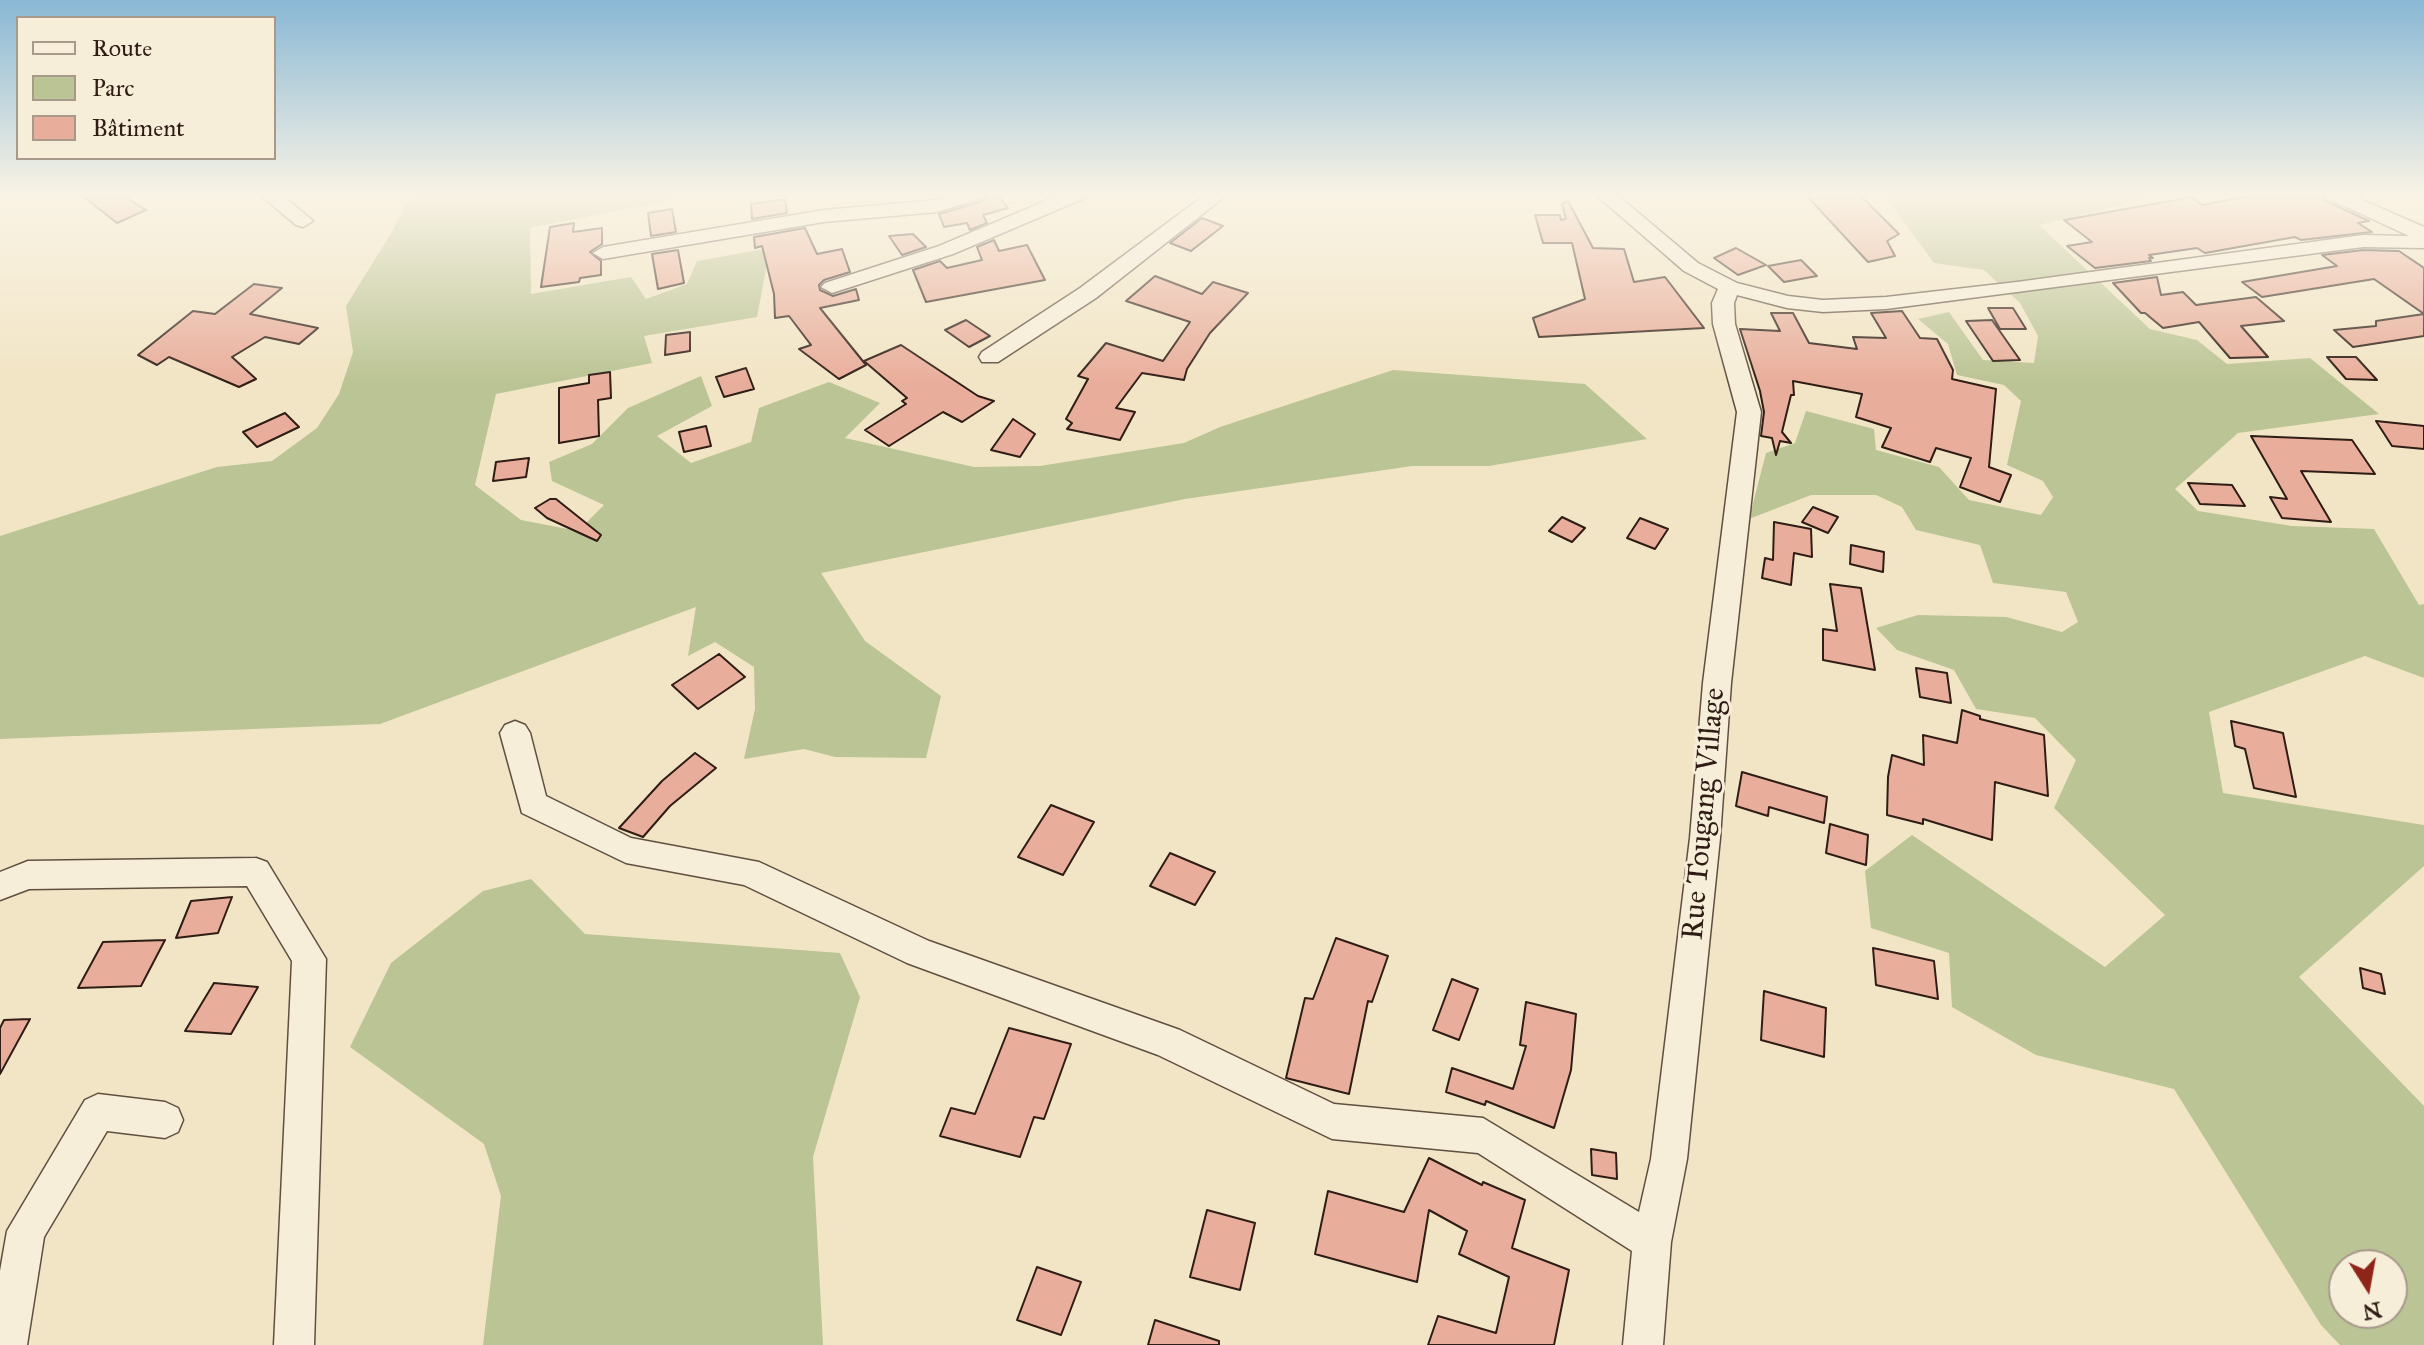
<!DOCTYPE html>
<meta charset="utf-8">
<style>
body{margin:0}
#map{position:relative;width:2424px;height:1345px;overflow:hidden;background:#f2e5c5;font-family:"IM FELL Great Primer",serif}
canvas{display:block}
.legend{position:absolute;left:16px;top:16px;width:260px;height:144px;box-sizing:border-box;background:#f7eed9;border:2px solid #a79a8b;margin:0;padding:10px 14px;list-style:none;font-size:24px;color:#2f1d15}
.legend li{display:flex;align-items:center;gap:16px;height:40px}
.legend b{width:40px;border:2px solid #a79a8b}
.north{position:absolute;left:2328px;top:1249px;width:80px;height:80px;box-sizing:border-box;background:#f7eed9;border:2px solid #a79a8b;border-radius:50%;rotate:169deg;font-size:22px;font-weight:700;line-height:32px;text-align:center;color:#2f1d15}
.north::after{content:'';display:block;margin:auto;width:28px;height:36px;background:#8f2418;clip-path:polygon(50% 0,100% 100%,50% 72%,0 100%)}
</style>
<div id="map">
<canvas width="2424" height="1345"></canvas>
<ul class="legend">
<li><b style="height:10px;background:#f7eed9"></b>Route</li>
<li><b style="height:22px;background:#bbc494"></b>Parc</li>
<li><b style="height:22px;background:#e9ae9b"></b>Bâtiment</li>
</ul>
<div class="north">N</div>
</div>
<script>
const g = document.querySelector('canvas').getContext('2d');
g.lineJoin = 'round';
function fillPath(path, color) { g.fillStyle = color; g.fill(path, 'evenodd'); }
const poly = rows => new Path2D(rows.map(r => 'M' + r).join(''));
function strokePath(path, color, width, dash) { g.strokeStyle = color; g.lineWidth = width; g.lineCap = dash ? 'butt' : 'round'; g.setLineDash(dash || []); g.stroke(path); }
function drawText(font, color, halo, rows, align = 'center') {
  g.font = font + ' "IM FELL Great Primer",serif'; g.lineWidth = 6; g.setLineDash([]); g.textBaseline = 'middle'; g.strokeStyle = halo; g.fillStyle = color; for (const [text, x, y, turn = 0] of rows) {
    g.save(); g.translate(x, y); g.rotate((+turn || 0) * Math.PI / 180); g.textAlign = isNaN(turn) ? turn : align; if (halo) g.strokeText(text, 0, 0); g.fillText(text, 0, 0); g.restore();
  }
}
fillPath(poly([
 [411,194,702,194,530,228,531,294,631,277,646,299,687,284,697,261,770,248,757,317,644,336,652,363,496,394,475,485,521,520,578,531,604,505,552,481,549,462,592,444,628,408,701,376,712,406,657,436,691,463,751,442,759,408,829,382,880,403,845,438,974,467,1040,466,1184,443,1220,427,1393,370,1585,384,1647,439,1489,466,1412,466,1185,499,821,573,865,641,941,696,926,758,835,757,804,749,744,759,755,709,754,667,715,642,688,656,696,607,380,724,0,739,0,536,217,467,272,461,317,428,339,394,353,352,346,306,393,230],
 [1875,194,2169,194,2039,225,2150,329,2197,340,2227,364,2310,358,2379,414,2238,433,2175,489,2198,511,2292,526,2374,529,2419,605,2424,604,2424,678,2365,656,2209,712,2223,793,2424,825,2424,866,2299,977,2424,1106,2424,1345,2340,1345,2321,1325,2174,1089,2036,1055,1952,1007,1949,953,1871,928,1865,871,1912,835,2105,967,2165,915,2054,808,2076,760,2035,718,1976,709,1954,670,1897,650,1876,628,1918,615,2006,617,2062,632,2078,622,2066,592,1993,583,1980,545,1916,530,1902,507,1876,495,1811,495,1749,519,1766,453,1795,443,1806,411,1874,429,1876,450,1939,467,1969,500,2041,515,2053,497,2043,481,2007,465,2021,401,2004,385,1957,375,1948,344,1918,319,1949,312,1983,360,2034,363,2038,336,2020,303,1984,270,1934,263,1887,199],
 [2344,1265,2392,1265,2392,1313,2344,1313],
 [531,879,585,934,840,953,860,997,813,1157,823,1345,483,1345,501,1196,484,1144,350,1047,391,963,483,891]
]), '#bbc494');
const building = poly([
 [80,194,120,194,146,210,117,223,80,194],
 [988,194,997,194,1008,208,983,215,987,223,970,230,967,223,944,227,939,214,983,201,988,194],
 [1805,194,1859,194,1899,234,1887,241,1895,256,1868,262,1805,194],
 [2259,194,2321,194,2326,201,2369,221,2358,223,2372,232,2301,240,2295,237,2205,253,2197,248,2149,255,2153,258,2149,258,2151,261,2095,268,2067,246,2092,242,2064,220,2192,197,2202,205,2259,194],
 [785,199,787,213,752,219,751,204,785,199],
 [1568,201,1593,248,1624,249,1634,282,1665,277,1704,328,1539,337,1533,318,1585,299,1572,243,1543,243,1535,215,1560,215,1561,220,1566,219,1562,204,1568,201],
 [672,209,676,232,651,236,648,213,672,209],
 [1202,218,1223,226,1191,251,1170,243,1202,218],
 [574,223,573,232,602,228,602,244,590,252,601,261,601,275,580,278,579,282,541,287,550,227,574,223],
 [805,228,817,254,842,249,850,272,824,280,819,285,820,290,833,296,856,289,859,300,820,308,866,365,839,379,799,349,811,345,789,316,775,318,774,294,762,246,755,248,754,237,805,228],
 [913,234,926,247,902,255,889,236,913,234],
 [994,240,999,251,1027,245,1045,280,926,302,913,270,940,261,947,268,982,260,977,247,994,240],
 [1736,248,1766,265,1738,275,1714,258,1736,248],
 [678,250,684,283,658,289,652,254,678,250],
 [2363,250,2399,251,2424,268,2424,314,2374,279,2262,297,2242,282,2337,266,2322,255,2363,250],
 [1801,260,1817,276,1784,282,1768,266,1801,260],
 [1155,276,1202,294,1213,282,1248,293,1210,333,1187,369,1184,380,1142,373,1116,408,1135,412,1120,440,1067,429,1072,423,1066,419,1088,379,1078,376,1106,343,1163,361,1190,322,1126,301,1155,276],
 [2157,277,2161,295,2183,292,2196,305,2256,297,2284,321,2241,326,2268,357,2230,358,2199,322,2163,328,2145,313,2141,313,2113,283,2157,277],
 [254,284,282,288,250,314,318,328,299,344,265,337,232,357,256,379,239,387,169,357,157,365,138,355,193,311,215,314,254,284],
 [1988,308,2013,308,2026,329,2000,329,1988,308],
 [1902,311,1920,338,1937,339,1953,370,1952,379,1996,389,1989,467,2011,475,2000,502,1960,487,1971,458,1936,448,1930,462,1882,447,1891,428,1856,417,1862,394,1793,381,1794,395,1791,395,1782,432,1791,443,1780,441,1776,455,1772,438,1761,436,1764,412,1760,391,1740,329,1780,331,1771,313,1793,313,1809,343,1857,349,1853,337,1886,338,1871,313,1902,311],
 [2424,314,2424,336,2353,347,2334,330,2376,326,2376,321,2424,314],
 [966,320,990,336,969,347,945,330,966,320],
 [1992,320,2020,360,1993,361,1966,321,1992,320],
 [690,332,690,351,665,355,666,335,690,332],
 [901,345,978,396,994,401,962,422,943,412,889,446,865,430,906,404,902,401,907,398,864,361,901,345],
 [2327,357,2356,357,2377,380,2346,379,2327,357],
 [746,368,754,389,724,397,716,377,746,368],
 [610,372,611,398,598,400,599,436,559,443,559,388,589,383,589,375,610,372],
 [285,413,299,427,257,447,243,432,285,413],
 [1013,419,1035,434,1020,457,991,450,1013,419],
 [2376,421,2424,426,2424,449,2392,446,2376,421],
 [706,426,711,446,684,452,679,432,706,426],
 [2251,436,2352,440,2375,474,2301,471,2331,522,2282,518,2270,497,2287,499,2251,436],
 [529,458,526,477,493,481,496,462,529,458],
 [2188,483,2232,485,2245,506,2200,504,2188,483],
 [550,499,556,499,601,535,597,541,547,518,535,508,550,499],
 [1813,507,1838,517,1828,533,1802,522,1813,507],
 [1562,517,1585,528,1572,542,1549,531,1562,517],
 [1640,518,1668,529,1655,549,1627,538,1640,518],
 [1774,522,1811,529,1812,557,1794,553,1791,585,1762,578,1765,558,1773,560,1774,522],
 [1851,545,1884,552,1883,572,1850,564,1851,545],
 [1830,584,1861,588,1875,670,1823,660,1823,629,1837,631,1830,584],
 [719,654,745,677,698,709,672,685,719,654],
 [1916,668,1947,673,1951,703,1920,697,1916,668],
 [1962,710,1980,716,1980,719,2044,735,2048,796,1995,782,1992,840,1923,819,1923,824,1887,815,1888,777,1892,755,1924,765,1923,735,1957,743,1962,710],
 [2231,721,2283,733,2296,797,2254,788,2245,749,2235,746,2231,721],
 [695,753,716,768,670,806,643,837,619,828,662,781,695,753],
 [1742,772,1827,797,1824,823,1769,807,1768,816,1736,806,1742,772],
 [1051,805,1094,822,1063,875,1018,857,1051,805],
 [1830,824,1868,835,1866,865,1826,853,1830,824],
 [1170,853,1215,872,1195,905,1150,886,1170,853],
 [232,897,218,933,176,938,191,901,232,897],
 [1336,938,1388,956,1372,1002,1368,1001,1349,1094,1286,1078,1305,998,1313,999,1336,938],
 [165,940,141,986,78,988,103,942,165,940],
 [1873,948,1934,961,1938,999,1876,985,1873,948],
 [2360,968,2381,974,2385,994,2363,988,2360,968],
 [1452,979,1478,989,1459,1040,1433,1030,1452,979],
 [214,983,258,987,231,1034,185,1031,214,983],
 [1764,991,1826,1008,1824,1057,1761,1040,1764,991],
 [1526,1002,1576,1014,1571,1070,1554,1128,1486,1101,1485,1105,1446,1092,1452,1068,1513,1089,1526,1046,1520,1045,1526,1002],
 [30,1019,0,1074,0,1028,4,1020,30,1019],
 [1009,1028,1071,1044,1044,1119,1034,1117,1020,1157,940,1136,951,1108,975,1114,1009,1028],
 [1591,1149,1616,1153,1617,1179,1592,1175,1591,1149],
 [1429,1158,1482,1185,1483,1182,1525,1200,1512,1248,1569,1270,1554,1345,1428,1345,1438,1316,1496,1333,1509,1277,1459,1254,1467,1231,1429,1210,1417,1282,1315,1254,1328,1191,1404,1212,1429,1158],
 [1207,1210,1255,1223,1240,1290,1190,1277,1207,1210],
 [1037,1267,1081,1282,1061,1335,1017,1320,1037,1267],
 [1155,1320,1219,1341,1219,1345,1148,1345,1155,1320]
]);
fillPath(building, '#e9ae9b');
strokePath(building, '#2f1d15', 2);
const minor = poly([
 [259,194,281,194,313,221,303,227,296,225,259,194],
 [956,194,985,194,982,198,937,212,824,222,603,259,593,253,603,247,824,210,935,200,956,194],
 [1062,194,1088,194,1085,198,953,254,832,293,821,287,825,283,939,246,1062,194],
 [1206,194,1228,194,1096,298,998,362,982,362,979,357,982,352,1080,288,1206,194],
 [1595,194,1616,194,1698,263,1737,283,1788,296,1823,300,1886,297,2017,282,2363,235,2409,236,2327,198,2324,194,2349,194,2424,227,2424,248,2363,247,1886,309,1823,312,1787,308,1737,295,1734,303,1735,324,1761,412,1731,683,1720,838,1687,1159,1671,1242,1663,1345,1623,1345,1632,1251,1478,1153,1332,1139,1158,1055,907,963,744,885,626,863,522,813,500,733,505,725,515,721,525,725,530,733,546,796,631,838,759,862,929,941,1180,1030,1334,1104,1483,1118,1639,1212,1651,1159,1690,838,1703,683,1737,412,1713,324,1712,303,1718,289,1684,271,1595,194],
 [256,858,267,862,326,959,314,1345,274,1345,292,961,247,886,29,889,0,900,0,872,28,861,256,858],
 [98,1094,165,1102,178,1108,183,1120,178,1132,165,1138,107,1131,44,1237,27,1345,0,1345,0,1271,7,1231,85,1100,98,1094]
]);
strokePath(minor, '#604f41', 3);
fillPath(minor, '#f7eed9');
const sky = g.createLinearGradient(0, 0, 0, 382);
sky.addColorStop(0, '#89b8d5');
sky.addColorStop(0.51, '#f9f3e5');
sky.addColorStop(1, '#f9f3e500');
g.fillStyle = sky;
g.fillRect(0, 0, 2424, 382);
drawText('30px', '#2f1d15', '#f7eed9', [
 ["Rue Tougang Village",1705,814,-85]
]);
</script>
